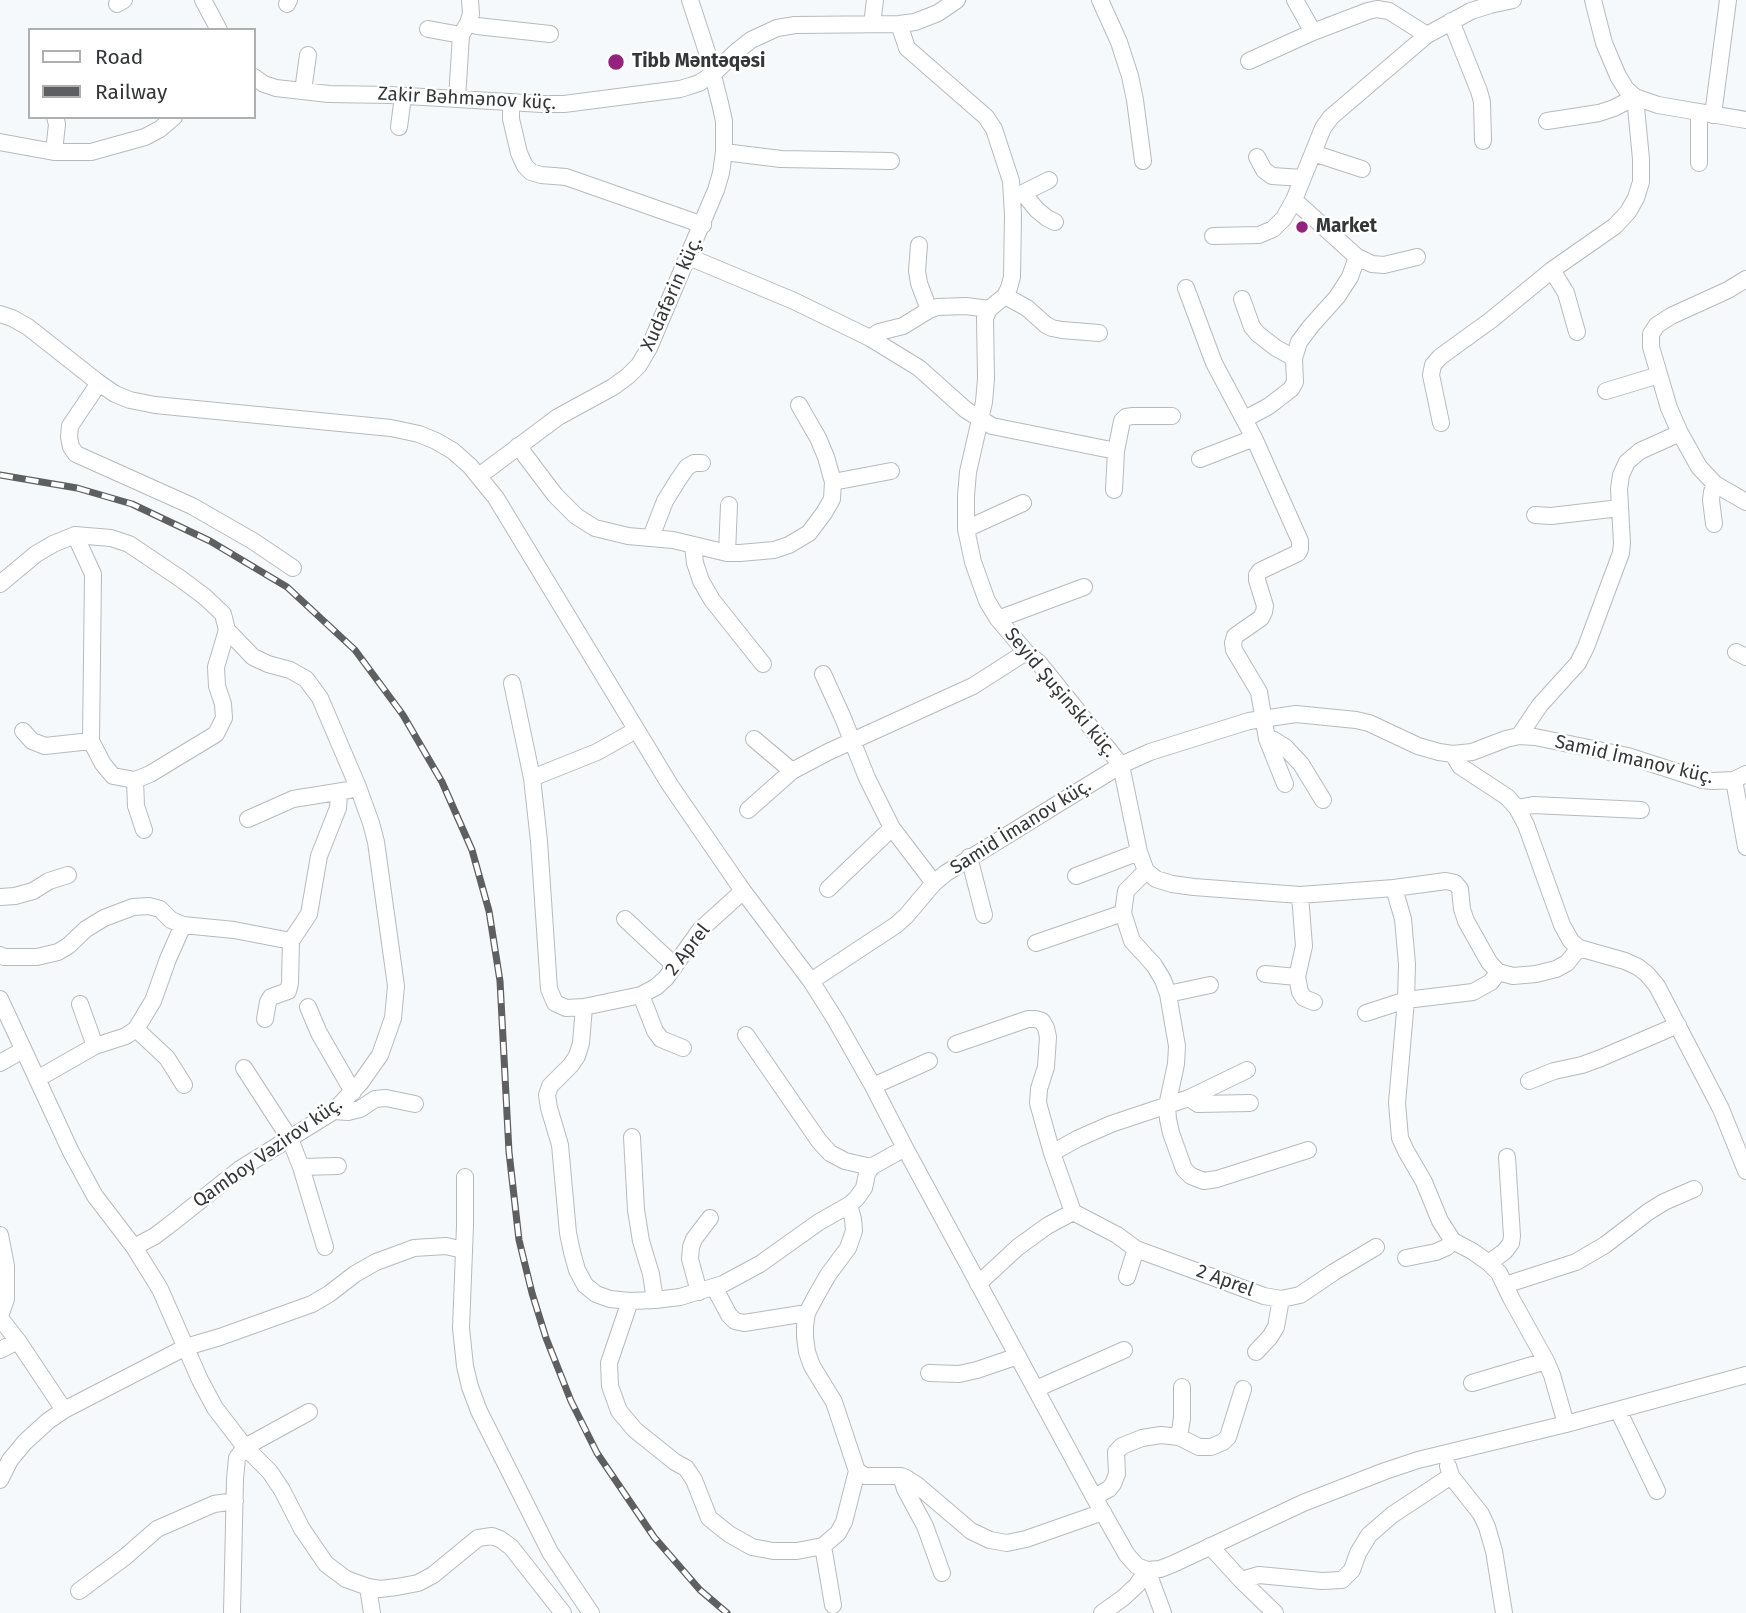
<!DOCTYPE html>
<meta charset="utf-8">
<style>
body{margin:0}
#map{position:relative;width:1746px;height:1613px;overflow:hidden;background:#f5f9fc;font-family:"Fira Sans",sans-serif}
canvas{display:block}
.legend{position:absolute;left:28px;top:28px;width:228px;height:91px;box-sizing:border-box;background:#fff;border:2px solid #aeafaf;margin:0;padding:9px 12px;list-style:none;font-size:21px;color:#343637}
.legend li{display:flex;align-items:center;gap:14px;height:35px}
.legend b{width:35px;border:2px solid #aeafaf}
</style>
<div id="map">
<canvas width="1746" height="1613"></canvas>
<ul class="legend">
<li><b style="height:9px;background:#fff"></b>Road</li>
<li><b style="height:9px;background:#5d5f61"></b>Railway</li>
</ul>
</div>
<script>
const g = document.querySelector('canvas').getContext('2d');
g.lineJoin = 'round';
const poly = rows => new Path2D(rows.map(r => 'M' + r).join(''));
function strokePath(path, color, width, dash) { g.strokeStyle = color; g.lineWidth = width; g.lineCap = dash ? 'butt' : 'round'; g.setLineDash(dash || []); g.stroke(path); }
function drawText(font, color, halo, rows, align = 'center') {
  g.font = font + ' "Fira Sans",sans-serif'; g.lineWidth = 5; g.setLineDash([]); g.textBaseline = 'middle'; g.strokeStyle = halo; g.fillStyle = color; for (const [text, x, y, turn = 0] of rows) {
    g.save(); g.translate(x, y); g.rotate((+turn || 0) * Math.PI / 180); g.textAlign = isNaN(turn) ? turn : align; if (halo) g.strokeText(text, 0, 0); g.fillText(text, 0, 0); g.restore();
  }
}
const minor = poly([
 [203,0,219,30],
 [1100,0,1119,42,1130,76,1135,100,1143,161],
 [1295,0,1313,32,1368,11,1377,9,1389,11,1427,35],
 [1593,0,1604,43,1618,76,1626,89,1635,97,1658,105,1746,120],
 [117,4,124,0],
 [287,4,289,0],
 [1451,21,1479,91,1482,102,1483,141],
 [468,23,477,26,550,34],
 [872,24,875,0],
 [899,24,907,48,986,117,994,129,1011,181,1013,215,1012,277,1009,288,1005,296,989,309,985,318,986,379,984,402,968,472,966,496,966,529,973,562,987,601,998,619,1026,652,1039,663,1121,765,1139,852,1146,871,1156,879,1172,884,1194,887,1300,895,1394,888,1403,919,1407,964,1406,1000,1397,1103,1400,1138,1406,1151,1424,1182,1440,1221,1453,1241,1472,1251,1489,1263,1499,1273,1511,1298,1546,1361,1552,1375,1566,1424],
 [428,29,461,35],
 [1249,61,1313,32],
 [254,77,264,84,276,88,329,94,390,95,542,104,564,104,680,89,690,86,699,83,713,74,737,51,751,40,777,28,795,25,899,24,915,22,938,13,957,0],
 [303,91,308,55],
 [457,99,461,35,468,23,471,14,470,0],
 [511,102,511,119,519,153,525,166,531,172,541,175,566,177,703,225],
 [1699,113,1699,163],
 [1713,115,1728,0],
 [399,127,403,96],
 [0,142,54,152,91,152,145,137,160,129,174,117],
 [54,152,57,124,55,117],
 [724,152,781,159,891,161],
 [1313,153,1362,169],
 [1257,157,1264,170,1272,176,1303,178],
 [1023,193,1037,210,1047,218,1055,222],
 [1015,195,1023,193,1049,180],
 [1213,236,1259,235,1273,229,1284,218,1294,200,1323,128,1331,117,1427,35,1471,11,1490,5,1513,0],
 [919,245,917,271,919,283,929,310],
 [689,257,794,301,870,338,919,368,966,410,992,426,1116,451],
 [1357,257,1372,264,1384,265,1417,257],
 [1552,270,1566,293,1577,332],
 [1746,279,1728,290,1671,316,1657,325,1651,334,1651,347,1669,408,1680,433,1699,467,1715,484,1746,502],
 [1186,288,1214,363,1254,438,1300,541,1300,549,1298,553,1260,571,1257,575,1257,580,1265,606,1264,612,1261,618,1235,636,1233,643,1234,650,1259,692,1267,739,1274,740,1285,747,1301,764,1323,800],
 [1005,296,1027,308,1046,325,1052,328,1062,330,1099,333],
 [1242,299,1252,327,1258,334,1276,348,1294,358],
 [0,314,12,318,28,327,99,383,115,394,130,400,155,405,391,428,419,434,436,441,453,451,470,466,496,498,670,785,743,891,811,981,835,1019,873,1086,905,1148,1094,1497,1127,1555,1137,1566,1147,1570,1160,1569,1173,1564,1303,1503,1385,1471,1418,1460,1566,1424,1746,1375],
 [870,338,879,332,903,326,929,310,937,307,966,306,989,309],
 [99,383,70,426,69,437,71,447,76,454,192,506,253,541,293,568],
 [1606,391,1659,375],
 [1245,419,1269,406,1291,389,1295,382,1294,358,1299,342,1311,326,1337,297,1350,277,1357,257,1294,200],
 [1441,423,1431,375,1433,365,1440,357,1491,320,1552,270,1615,226,1628,212,1636,198,1641,182,1641,159,1635,97,1614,108,1599,113,1547,121],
 [518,446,555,495,576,516,595,528,628,536,673,540,727,553,740,553,774,550,789,545,809,533,824,513,832,499,833,482,826,457,818,438,799,405],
 [1200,459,1254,438],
 [479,476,558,417,613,387,628,376,639,365,649,348,716,190,721,173,724,152,724,121,720,103,707,52,690,0],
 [833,482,891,471],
 [1114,490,1116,451,1122,421,1126,417,1133,416,1172,416],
 [1535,515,1551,516,1620,508],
 [1714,524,1711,500,1712,492,1715,484],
 [966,529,1023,503],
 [75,535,93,574,91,741,103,764,113,776,135,780,150,774,216,734,224,718,223,704,217,686,216,667,227,630],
 [651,537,665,501,678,480,687,467,694,463,702,463],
 [693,546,695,563,701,581,712,600,763,664],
 [727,553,729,505],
 [0,584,36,554,53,544,75,535,111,538,129,544,181,579,205,597,223,614,227,630,253,657,268,664,290,670,306,679,320,698,358,787,371,823,376,842,396,986,393,1018,380,1055,361,1082,334,1111,240,1169,172,1223,155,1236,134,1247],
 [998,619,1084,587],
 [1736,652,1746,657],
 [823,674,843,718,867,778,892,828,934,883],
 [512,683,532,778],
 [636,730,597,752,532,778,539,841,549,989,555,1003,566,1008,584,1007,641,995,656,987,666,978,700,930,743,891],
 [23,731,32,741,45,746,91,741],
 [1519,736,1540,705,1578,663,1586,647,1621,553,1622,543,1619,489,1621,475,1627,462,1640,451,1680,433],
 [754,739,792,771],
 [1267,739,1285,784],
 [1453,754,1460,766,1507,797,1517,808,1526,825,1562,925,1571,941,1579,948,1625,961,1638,967,1647,974,1657,986,1721,1109,1746,1171],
 [135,780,136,806,144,830],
 [1734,780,1746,847],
 [1517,808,1533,805,1641,810],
 [748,810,792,771,828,752,973,686,1026,652],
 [248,819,293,799,349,790],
 [969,857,984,915],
 [1146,871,1126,891,1123,913,1132,941,1154,965,1163,980,1168,994,1177,1046,1176,1064,1167,1106,1168,1119,1171,1133,1184,1169,1191,1176,1204,1181,1217,1179,1308,1150],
 [1076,876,1139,852],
 [1394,888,1446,881,1455,883,1460,889,1462,909,1466,921,1489,962,1498,972,1513,976,1536,974,1556,969,1567,963,1579,948],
 [828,889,892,828],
 [1300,895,1304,946,1297,977,1300,992,1304,998,1314,1002],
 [0,897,15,896,33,891,49,881,68,875],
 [625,919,675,966],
 [291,941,309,914,319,856,338,808,339,792],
 [1036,943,1123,913],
 [0,955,4,957,37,957,58,952,68,946,86,929,104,918,133,907,149,906,160,909,171,920,183,925,234,930,291,941,290,983,288,991,271,997,268,1002,265,1019],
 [1265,974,1297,977],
 [811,981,896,925,906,916,934,883,946,873,1121,765,1150,752,1249,721,1296,714,1356,720,1369,723,1418,746,1439,752,1453,754,1472,752,1506,739,1519,736,1535,737,1628,756,1702,780,1713,781,1734,780,1746,774],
 [1168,994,1210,985],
 [641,995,655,1031,661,1039,683,1048],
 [0,999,71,1152,95,1196,134,1247,160,1289,200,1380,215,1408,245,1447,270,1472,282,1490,302,1529,326,1564,346,1579,368,1587,380,1589,397,1587,418,1583,433,1575,478,1538,492,1536,500,1539,511,1547,563,1613],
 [80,1004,95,1046],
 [308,1007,319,1033,353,1092],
 [584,1007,581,1043,577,1056,571,1065,550,1086,547,1095,549,1108,560,1145,568,1233,572,1252,577,1270,585,1285,596,1294,610,1299,630,1301,655,1300,680,1297,723,1284,760,1264,819,1222,849,1205],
 [1366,1013,1406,1000,1473,992,1491,982,1498,972],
 [136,1029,167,1058,184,1085],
 [746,1035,819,1141,830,1153,845,1161,871,1167],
 [956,1044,1028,1019,1035,1019,1042,1021,1046,1028,1048,1037,1046,1067,1039,1089,1038,1103,1052,1153,1073,1212],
 [0,1063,23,1050],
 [244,1068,290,1139,301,1167,325,1247],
 [37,1079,95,1046,126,1036,136,1029,153,1001,168,959,183,925],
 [1529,1081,1554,1071,1582,1065,1601,1058,1678,1025],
 [873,1086,929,1061],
 [1189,1098,1198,1104,1250,1103],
 [334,1111,348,1112,360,1109,375,1099,386,1098,415,1104],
 [632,1137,636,1210,641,1241,651,1274,655,1300],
 [905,1148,871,1167,867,1174,864,1188,856,1199,849,1205,853,1219,854,1231,848,1248,828,1275,816,1296,807,1313,805,1326,805,1337,807,1352,812,1366,834,1402,857,1471,865,1476,901,1476,906,1478,917,1485,971,1531,990,1540,1007,1543,1026,1539,1103,1512],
 [1052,1153,1077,1139,1111,1124,1189,1098,1247,1070],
 [301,1167,338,1166],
 [465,1177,465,1226,461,1328,465,1366,470,1387,479,1411,550,1552,591,1613],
 [0,1235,6,1266,6,1299,0,1316],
 [1406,1258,1436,1252,1447,1247,1453,1241],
 [1489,1263,1505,1251,1511,1243,1512,1236,1507,1157],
 [1127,1277,1136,1249],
 [978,1284,1018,1247,1047,1226,1073,1212,1117,1235,1136,1249,1264,1296,1281,1299,1300,1295,1334,1272,1376,1247],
 [1505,1285,1576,1262,1605,1245,1648,1212,1664,1202,1694,1189],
 [714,1287,729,1315,735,1321,744,1323,807,1313],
 [699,1292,690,1259,691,1247,694,1239,710,1218],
 [630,1301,609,1363,610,1386,619,1411,635,1430,675,1462,686,1468,694,1480,709,1518,729,1534,752,1547,773,1551,797,1551,823,1546,838,1533,844,1522,857,1471],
 [0,1318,18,1341,64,1410],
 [0,1350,18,1341],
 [1256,1352,1270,1337,1276,1327,1281,1299],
 [929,1373,959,1374,977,1370,1018,1356],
 [1472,1383,1546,1361],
 [1036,1389,1124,1350],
 [1618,1410,1657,1491],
 [1179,1437,1182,1418,1182,1387],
 [1448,1466,1451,1476,1481,1514,1487,1527,1494,1551,1504,1613],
 [901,1476,905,1489,925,1526,942,1573],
 [0,1480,10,1460,25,1442,48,1421,64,1410,186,1347,220,1337,312,1304,329,1294,355,1274,376,1262,414,1248,446,1246,463,1250],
 [1094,1497,1109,1489,1113,1484,1117,1474,1116,1452,1122,1446,1142,1438,1161,1435,1179,1437,1199,1447,1211,1447,1223,1442,1228,1437,1243,1389],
 [823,1546,833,1605],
 [1210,1546,1241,1580,1275,1613],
 [1147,1570,1163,1613],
 [1241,1580,1259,1575,1322,1581,1342,1580,1352,1570,1358,1553,1369,1535,1392,1515,1451,1476],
 [368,1587,372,1613],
 [79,1591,125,1557,157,1529,214,1504,235,1501],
 [232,1613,235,1479,237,1458,245,1447,309,1412],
 [1102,1613,1123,1598,1137,1585,1147,1570]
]);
strokePath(minor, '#b7babd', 18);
strokePath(minor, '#fff', 16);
const rail = poly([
 [0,475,77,488,132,504,210,541,287,587,355,650,403,715,442,782,472,850,489,911,500,981,509,1152,519,1240,532,1293,546,1338,571,1401,597,1453,654,1537,700,1590,727,1613]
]);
strokePath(rail, '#5d5f61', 7);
strokePath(rail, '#fff', 4.5, [13]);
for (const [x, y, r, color] of [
 [616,62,9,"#962280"],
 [1302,227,7,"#962280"]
]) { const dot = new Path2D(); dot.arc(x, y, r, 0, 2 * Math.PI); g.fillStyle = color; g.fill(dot); strokePath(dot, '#fff', 2.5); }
drawText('bold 19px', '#343637', '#fff', [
 ["Tibb Məntəqəsi",632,62],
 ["Market",1316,227]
], 'left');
drawText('19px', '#343637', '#fff', [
 ["Zakir Bəhmənov küç.",467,99,3],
 ["Xudafərin küç.",672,294,-66],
 ["Seyid Şuşinski küç.",1060,693,50],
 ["Samid İmanov küç.",1634,760,13],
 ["Samid İmanov küç.",1021,827,-32],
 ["2 Aprel",688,950,-52],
 ["Qamboy Vəzirov küç.",268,1153,-35],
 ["2 Aprel",1225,1281,20]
]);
</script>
